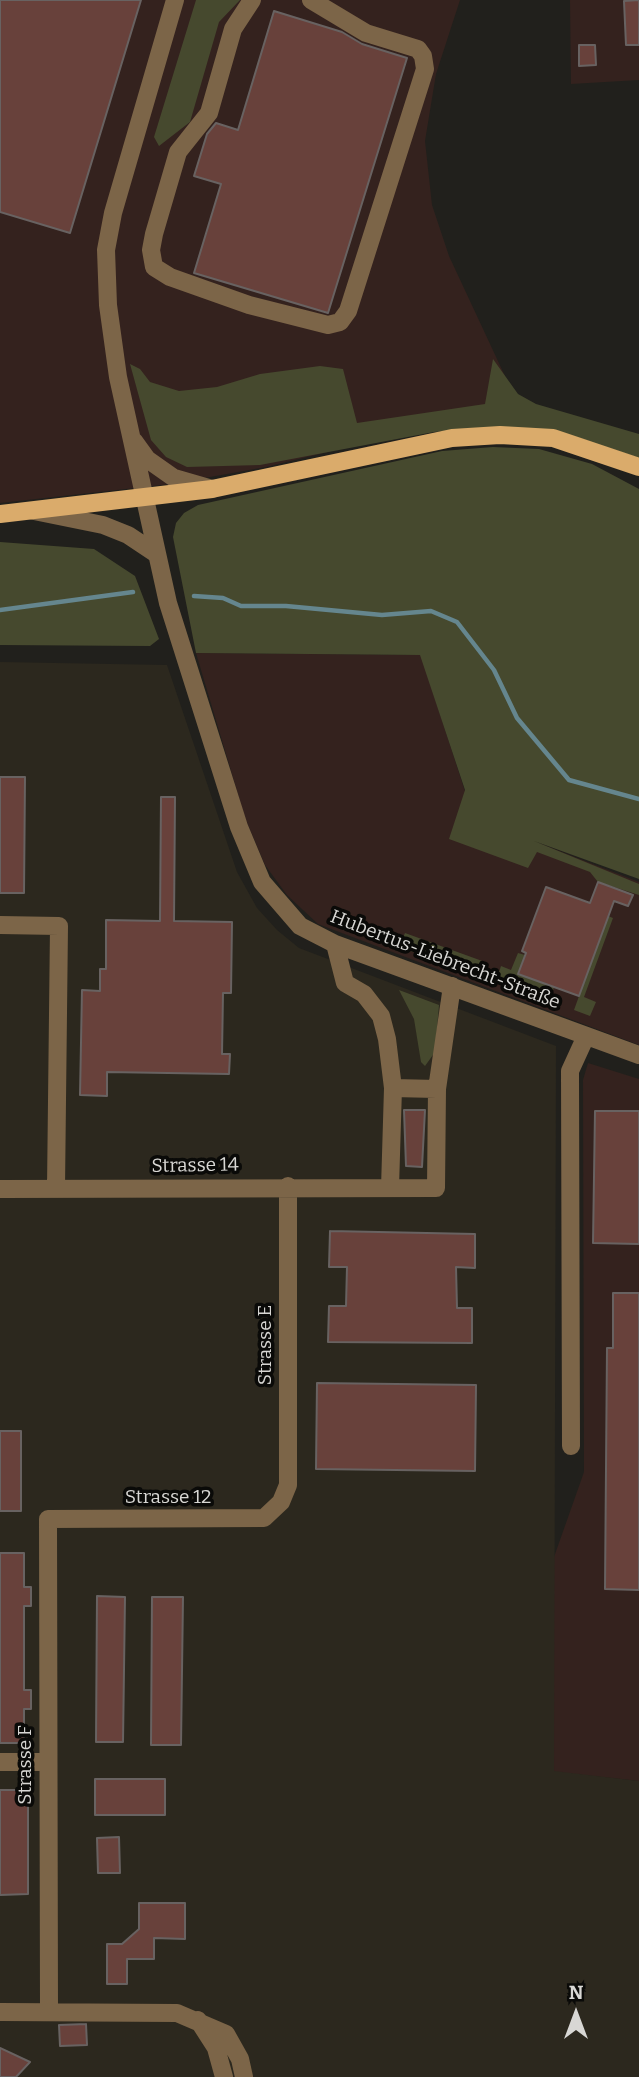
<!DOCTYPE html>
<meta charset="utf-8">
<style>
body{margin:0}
#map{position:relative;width:639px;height:2077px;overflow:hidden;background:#21201c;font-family:Bitter,serif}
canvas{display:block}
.north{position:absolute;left:541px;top:1979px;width:70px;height:70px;-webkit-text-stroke:5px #0a0a08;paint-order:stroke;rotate:0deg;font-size:19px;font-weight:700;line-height:28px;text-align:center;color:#d8d7d4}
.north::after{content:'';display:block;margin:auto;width:24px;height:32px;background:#d8d7d4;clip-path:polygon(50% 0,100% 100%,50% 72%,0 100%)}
</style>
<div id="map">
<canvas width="639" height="2077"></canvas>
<div class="north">N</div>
</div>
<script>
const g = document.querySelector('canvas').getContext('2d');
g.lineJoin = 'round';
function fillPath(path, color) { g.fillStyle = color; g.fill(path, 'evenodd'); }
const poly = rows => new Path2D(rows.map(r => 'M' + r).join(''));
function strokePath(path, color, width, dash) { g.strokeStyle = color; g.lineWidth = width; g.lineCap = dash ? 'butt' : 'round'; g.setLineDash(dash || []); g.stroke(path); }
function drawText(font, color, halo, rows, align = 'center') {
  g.font = font + ' Bitter,serif'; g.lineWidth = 7; g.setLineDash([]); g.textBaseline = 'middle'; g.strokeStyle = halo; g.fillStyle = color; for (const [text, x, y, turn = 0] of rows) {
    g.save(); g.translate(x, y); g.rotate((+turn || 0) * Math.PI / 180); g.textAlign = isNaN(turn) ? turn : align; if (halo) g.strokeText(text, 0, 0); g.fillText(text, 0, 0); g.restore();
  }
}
fillPath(poly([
 [0,0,460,0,436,74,425,141,432,205,449,256,525,419,410,432,266,467,171,484,0,503],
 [570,0,639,0,639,80,571,84],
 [196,653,421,655,471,810,500,828,639,882,639,1045,318,924,287,895,265,865,245,818],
 [588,1063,639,1079,639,1781,554,1772,554,1557,584,1472,583,1080]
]), '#34221e');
fillPath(poly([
 [0,662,167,665,237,872,257,908,277,930,299,948,556,1046,554,1771,639,1781,639,2077,0,2077]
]), '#2c281e');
fillPath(poly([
 [196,0,240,0,219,22,190,122,159,146,154,137],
 [493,359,518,394,536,404,639,434,639,458,573,436,475,428,434,432,260,465,187,467,166,457,151,440,130,364,140,369,150,382,179,391,217,387,260,374,320,366,343,369,357,423,485,404],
 [493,447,539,449,592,464,639,489,639,879,534,841,639,884,639,895,598,882,590,872,537,852,528,868,449,839,465,790,420,655,196,653,173,537,176,523,184,513,198,505,442,451],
 [0,542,94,549,135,576,159,639,150,646,0,645],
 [608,916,613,918,584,997,596,1002,590,1016,574,1010],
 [405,933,485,962,480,976,399,947],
 [518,953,525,955,554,987,550,1001,496,982,501,966,511,970],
 [399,990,439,1005,435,1052,425,1066,421,1062,414,1019]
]), '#46492e');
strokePath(poly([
 [194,596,223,598,241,606,286,606,382,615,431,611,457,622,494,670,517,718,569,780,639,799],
 [0,610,133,592]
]), '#65868e', 4.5);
const building = poly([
 [0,0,141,0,70,233,0,212,0,0],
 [639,0,639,45,626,45,624,1,639,0],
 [274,11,342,32,362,44,407,58,328,313,194,273,221,184,194,176,207,134,216,123,238,130,274,11],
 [579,45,595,45,596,65,579,66,579,45],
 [0,777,25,777,24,893,0,893,0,777],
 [161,797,175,797,174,921,232,922,231,993,223,993,222,1054,230,1054,229,1074,107,1072,107,1096,80,1095,82,990,100,991,100,969,106,969,106,920,160,921,161,797],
 [598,882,633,895,628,906,614,901,579,996,518,974,526,953,522,951,546,887,590,903,598,882],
 [404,1110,425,1110,422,1167,406,1166,404,1110],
 [595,1111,639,1111,639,1244,593,1243,595,1111],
 [330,1231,475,1234,475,1268,456,1267,457,1308,472,1308,472,1343,328,1342,329,1306,346,1306,347,1267,329,1267,330,1231],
 [613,1293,639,1293,639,1590,605,1589,607,1348,613,1348,613,1293],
 [317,1383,476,1385,475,1471,316,1469,317,1383],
 [0,1431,21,1431,21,1511,0,1511,0,1431],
 [0,1553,24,1553,24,1587,31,1587,31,1606,24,1606,24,1690,31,1690,31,1709,24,1709,24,1743,0,1743,0,1553],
 [97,1596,125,1597,123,1742,96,1742,97,1596],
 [152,1597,183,1597,181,1745,151,1745,152,1597],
 [95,1779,165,1779,165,1815,95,1815,95,1779],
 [0,1790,28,1790,28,1894,0,1895,0,1790],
 [119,1837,120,1873,98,1873,97,1838,119,1837],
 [139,1903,185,1903,185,1939,154,1938,154,1959,127,1959,127,1984,107,1984,107,1944,122,1944,139,1929,139,1903],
 [86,2024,87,2045,60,2046,59,2025,86,2024],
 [0,2048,30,2062,16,2077,0,2077,0,2048]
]);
fillPath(building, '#68413b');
strokePath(building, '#686261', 2);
strokePath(poly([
 [175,0,113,213,106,250,108,305,118,377,168,603,239,827,262,882,300,926,335,944,639,1055],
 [252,0,233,29,209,113,178,152,154,234,151,250,154,267,170,277,249,305,328,325,340,322,348,311,425,69,423,56,418,49,366,33,311,0],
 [134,441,147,459,174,478,212,489],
 [34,511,103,525,128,535,155,553],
 [0,925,59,926,56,1188],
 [335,944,345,983,364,994,381,1016,387,1039,393,1088,390,1188],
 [393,1088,437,1089],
 [0,1189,436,1188,437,1089,452,986],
 [571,1446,570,1071,586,1036],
 [0,1762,47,1762],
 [49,2011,48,1519,264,1518,281,1502,288,1485,288,1186],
 [0,2012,177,2013,226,2034,240,2059,244,2077],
 [198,2020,216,2048,224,2077]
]), '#7c6548', 18);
strokePath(poly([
 [0,514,212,489,452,438,500,435,553,438,639,467]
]), '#daab6b', 18);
drawText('19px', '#d8d7d4', '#0a0a08', [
 ["Hubertus-Liebrecht-Straße",445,960,21],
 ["Strasse 14",195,1166,-1],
 ["Strasse E",266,1345,-90],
 ["Strasse 12",168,1498],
 ["Strasse F",26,1765,-90]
]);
</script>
